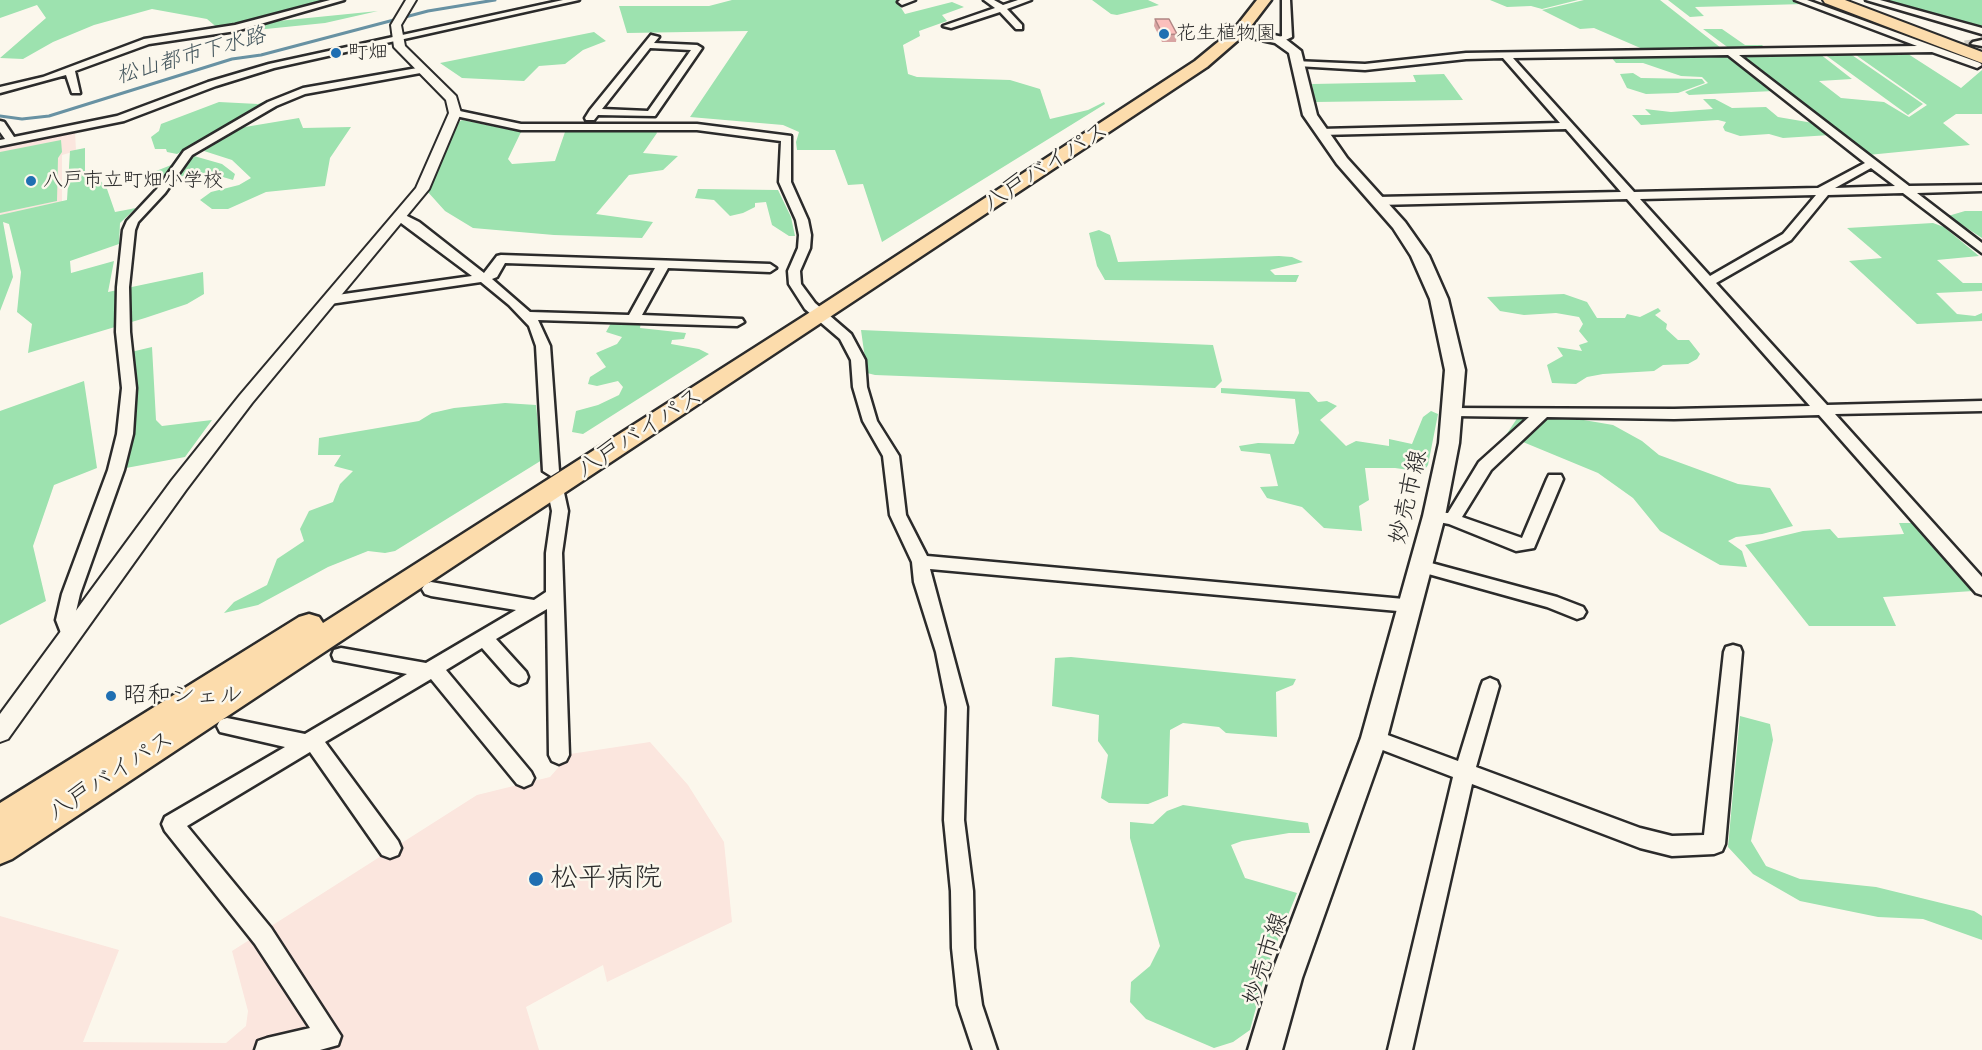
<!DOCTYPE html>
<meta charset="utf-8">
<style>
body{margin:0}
canvas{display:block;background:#fbf7ec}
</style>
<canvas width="1982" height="1050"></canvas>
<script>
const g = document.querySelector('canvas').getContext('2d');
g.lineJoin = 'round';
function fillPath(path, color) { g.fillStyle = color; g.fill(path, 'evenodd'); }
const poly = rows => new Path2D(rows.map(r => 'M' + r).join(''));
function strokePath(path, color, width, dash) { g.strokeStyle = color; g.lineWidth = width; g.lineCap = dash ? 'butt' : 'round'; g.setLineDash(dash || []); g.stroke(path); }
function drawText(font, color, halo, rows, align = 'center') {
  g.font = font + ' Caveat,"Klee One",sans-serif'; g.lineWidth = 5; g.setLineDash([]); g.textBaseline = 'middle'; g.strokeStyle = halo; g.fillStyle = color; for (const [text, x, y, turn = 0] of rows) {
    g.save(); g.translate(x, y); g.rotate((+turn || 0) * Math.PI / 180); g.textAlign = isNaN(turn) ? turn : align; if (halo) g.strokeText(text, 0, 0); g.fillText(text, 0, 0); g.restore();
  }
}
fillPath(poly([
 [75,131,76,151,62,155,62,206,0,220,0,145],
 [650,742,688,785,724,842,732,922,607,982,603,965,526,1007,539,1050,0,1050,0,916,119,950,83,1042,226,1043,246,1026,248,1011,232,951,477,795,550,777,570,754]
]), '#fbe6de');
fillPath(poly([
 [0,0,337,0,220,30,207,19,152,9,94,25,53,42,23,59,0,58,46,18,37,5,0,18],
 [732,0,896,0,905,14,952,2,964,7,942,15,947,21,919,31,920,36,903,45,908,74,917,77,1010,80,1040,89,1050,119,1088,110,1104,102,1105,104,882,242,863,184,848,185,835,150,797,150,796,142,799,132,783,125,690,117,748,31,627,33,619,6,709,6],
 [1092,0,1148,0,1159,5,1117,15,1111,14],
 [1490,0,1578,0,1542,9,1531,6,1507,7],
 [1584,0,1660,0,1721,48,1645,50,1594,28,1580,29,1542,10],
 [1668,0,1792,0,1804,4,1695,7,1704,16,1690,17],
 [1877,0,1982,0,1982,26],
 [378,11,325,23,246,31,247,28,268,22],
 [1703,29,1722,29,1745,45,1762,45,1766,49,1730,49],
 [594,32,606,41,583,50,565,64,539,66,524,81,462,78,440,63],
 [1905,52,1961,88,1982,70,1982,114,1956,114,1943,123,1970,145,1868,155,1739,56,1740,54,1820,54,1852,79,1819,81,1841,98,1884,102,1909,117,1927,105,1853,53],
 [1849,53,1923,104,1908,115,1824,54],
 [1724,54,1730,56,1774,91,1689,95,1685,92,1708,83,1702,77,1681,76,1643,63,1616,63,1610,56],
 [1633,73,1641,78,1702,79,1705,83,1678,93,1646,94,1627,88,1620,74],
 [1444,74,1463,100,1315,102,1312,84,1416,82,1413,75],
 [276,97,283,97,177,154,167,152,166,149,155,149,151,137,159,131,161,124,219,102,258,104],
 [1703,99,1715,99,1732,108,1766,107,1778,117,1813,123,1830,135,1783,138,1769,134,1740,136,1725,131,1723,127,1726,122,1718,120,1641,125,1632,115,1651,115,1645,109,1671,112,1713,109],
 [299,118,303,128,351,127,330,158,325,186,266,192,228,209,212,209,200,200,211,192,239,185,251,178,232,160,204,151,239,128],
 [462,120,521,132,508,159,512,164,555,161,565,132,655,130,657,133,643,153,678,156,663,170,629,175,596,214,653,222,642,238,554,235,473,228,445,211,427,191,456,124],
 [61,140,62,152,58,158,57,201,0,213,0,152],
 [85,148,85,181,100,180,107,189,115,212,136,208,120,223,119,244,70,261,71,273,114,261,108,292,203,272,204,294,187,304,145,318,28,353,32,324,17,312,21,272,9,224,3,222,13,277,0,311,0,215,67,200,70,151],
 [194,156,222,164,235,174,233,180,216,175,161,177,151,173],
 [698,189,778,190,791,217,795,236,789,236,772,225,766,202,755,203,755,207,743,213,730,216,714,200,695,198],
 [1965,211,1982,211,1982,238,1948,216],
 [1933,223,1944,227,1979,256,1937,260,1963,283,1982,283,1982,291,1936,293,1957,314,1975,316,1982,313,1982,321,1917,324,1849,261,1882,258,1847,228],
 [1099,230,1110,235,1118,262,1279,256,1292,257,1303,262,1270,270,1275,275,1299,275,1296,282,1105,280,1097,266,1089,233],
 [1564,294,1587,302,1597,318,1625,318,1627,314,1640,317,1658,308,1661,311,1655,315,1667,324,1666,329,1678,340,1689,340,1700,354,1697,359,1688,364,1663,365,1654,371,1603,374,1587,377,1576,384,1552,383,1547,365,1563,356,1557,347,1582,351,1579,345,1588,342,1579,331,1583,324,1579,317,1556,313,1524,315,1500,311,1487,297],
 [611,323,641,323,640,328,686,333,684,339,672,340,671,344,699,349,709,354,583,434,572,432,576,411,598,405,619,395,623,387,618,381,597,386,588,384,590,377,606,367,596,353,617,344,622,337,606,332],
 [861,330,1213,345,1222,381,1215,388,875,375,867,373],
 [152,347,156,420,162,426,212,420,185,457,126,468,124,466,131,352],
 [84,381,97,468,54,485,33,546,46,601,0,625,0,411],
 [1221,388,1309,392,1318,402,1327,401,1337,406,1320,420,1346,446,1356,441,1389,446,1389,439,1412,444,1423,417,1431,411,1438,414,1428,465,1423,472,1395,468,1365,468,1369,500,1359,506,1362,531,1324,528,1302,507,1267,498,1260,487,1278,486,1270,454,1241,451,1239,446,1258,443,1294,444,1299,433,1295,399,1221,393],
 [505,403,536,405,542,460,395,551,385,553,368,551,328,567,258,605,224,613,234,602,267,585,277,559,304,541,300,529,309,511,333,502,340,484,353,471,334,466,341,455,318,455,319,438,419,421,432,413,454,408],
 [1518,417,1572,418,1613,425,1642,441,1659,455,1738,484,1770,488,1793,526,1762,534,1736,537,1728,541,1742,551,1747,567,1720,565,1660,531,1633,498,1598,473,1506,435],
 [1899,523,1913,523,1973,591,1883,597,1896,626,1809,626,1745,545,1803,531,1830,529,1838,538,1904,534],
 [1071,657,1296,679,1293,685,1276,692,1277,737,1226,733,1219,727,1183,723,1170,730,1168,796,1148,804,1109,803,1101,798,1108,755,1098,741,1099,715,1052,706,1055,658],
 [1740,716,1770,724,1773,740,1751,841,1766,866,1800,879,1876,887,1974,911,1982,916,1982,940,1923,919,1878,917,1800,901,1753,874,1728,847],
 [1183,805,1308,823,1310,833,1289,833,1242,841,1231,845,1245,878,1297,893,1267,967,1250,1030,1233,1042,1214,1048,1146,1019,1130,1002,1131,982,1150,966,1160,946,1130,838,1130,822,1153,824,1167,811]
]), '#9de2af');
strokePath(poly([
 [0,116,22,119,49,116,232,59,261,55,428,11,495,0]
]), '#6892a3', 3);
strokePath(poly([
 [1935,49,1976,44]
]), '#d1cec5', 10, [10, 5]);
const minor = poly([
 [330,0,344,0,236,31,149,44,75,71,80,93,72,93,66,75,0,93,0,87,43,77,144,39,235,25,330,0],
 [563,0,579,0,274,68,216,86,124,121,0,146,0,140,5,139,0,132,0,121,4,122,14,137,117,116,208,82,269,64,563,0],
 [900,0,915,0,902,5,898,2,900,0],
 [984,0,994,0,1003,5,1018,0,1031,0,1007,9,1022,25,1022,29,1016,29,1000,12,951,28,943,26,995,8,984,0],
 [1282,0,1290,0,1292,37,1279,43,1274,40,1282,36,1282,0],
 [1795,0,1807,0,1980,63,1982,65,1977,68,1932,52,1739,55,1909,186,1982,185,1982,191,1917,193,1982,243,1982,253,1903,193,1828,195,1791,240,1716,283,1827,405,1982,401,1982,411,1835,414,1982,577,1982,595,1976,593,1819,415,1674,419,1547,417,1491,470,1462,517,1522,538,1547,479,1549,475,1561,475,1563,479,1534,548,1516,551,1449,524,1428,520,1426,516,1428,512,1448,513,1479,462,1529,417,1454,416,1447,411,1449,408,1674,409,1810,406,1627,199,1378,205,1372,201,1378,197,1621,192,1566,129,1321,135,1316,132,1321,129,1560,123,1503,58,1466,59,1365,70,1297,66,1294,65,1294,61,1365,64,1466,53,1917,46,1795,0],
 [1728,55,1865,163,1818,188,1634,192,1513,58,1728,55],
 [1871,168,1895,186,1835,188,1871,168],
 [1816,195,1783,234,1710,276,1640,199,1816,195],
 [1866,0,1880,0,1982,28,1982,34,1866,0],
 [651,35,659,37,654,43,697,45,702,48,655,116,598,115,594,120,586,120,585,118,590,110,651,35],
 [650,48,691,50,648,111,602,109,650,48],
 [1982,40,1982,46,1971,44,1973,42,1982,40],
 [423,67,426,68,426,72,305,94,276,106,192,155,165,193,138,222,135,230,129,287,130,332,136,388,133,434,124,470,80,594,74,620,78,633,75,638,69,640,63,638,56,620,62,594,108,470,117,434,122,388,116,332,117,287,123,230,127,221,157,189,184,151,268,102,303,88,423,67],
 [455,110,521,124,697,124,791,136,791,182,808,220,811,235,810,248,800,271,801,284,815,303,851,334,865,360,867,387,877,421,899,456,906,515,927,556,1415,600,1418,605,1415,610,1409,612,930,569,967,707,964,820,973,891,974,948,982,1005,997,1050,973,1050,958,1005,952,948,951,891,944,820,947,707,936,652,914,582,912,562,890,515,883,456,863,421,853,387,851,360,840,339,805,309,789,284,788,271,798,248,799,235,796,220,779,182,781,141,697,130,521,130,451,115,451,111,455,110],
 [401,213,419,222,484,273,497,256,501,255,770,264,776,268,770,272,668,268,642,315,742,319,744,322,737,326,538,320,550,346,559,471,551,476,543,471,536,346,529,326,509,305,481,282,330,304,323,300,330,296,472,276,397,220,395,217,401,213],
 [505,263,655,268,629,315,530,312,492,279,497,277,505,263],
 [555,483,563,488,568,511,562,553,569,755,566,761,559,764,552,761,549,755,547,609,496,639,526,672,528,677,526,682,519,685,512,682,482,648,446,670,531,772,534,778,531,784,524,787,517,784,431,679,325,742,398,841,401,848,398,855,390,858,382,855,310,752,187,826,271,928,341,1036,338,1045,320,1050,255,1050,258,1041,267,1038,310,1028,255,944,165,831,162,824,165,817,285,747,220,732,217,726,220,720,227,718,305,734,407,674,334,660,332,655,334,650,341,648,426,663,516,610,431,596,425,594,422,589,425,584,431,582,534,600,546,592,546,553,552,511,547,488,555,483],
 [1420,560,1557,597,1583,607,1586,612,1583,617,1577,619,1547,607,1414,570,1411,566,1414,562,1420,560],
 [1733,645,1740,647,1742,652,1725,844,1722,851,1714,854,1672,856,1640,848,1472,784,1412,1050,1388,1050,1453,777,1367,744,1364,738,1367,732,1374,730,1458,761,1481,686,1483,681,1490,678,1497,681,1499,686,1476,767,1640,828,1672,836,1704,835,1724,652,1726,647,1733,645]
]);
const tertiary = poly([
 [406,0,416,0,401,25,405,46,456,96,461,113,429,189,252,403,186,490,8,739,0,742,0,714,172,480,240,395,416,188,449,113,446,100,394,47,391,25,406,0]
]);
const secondary = poly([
 [1228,25,1283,37,1301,51,1317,115,1347,158,1405,222,1429,256,1448,299,1465,370,1459,443,1445,516,1387,738,1302,978,1282,1050,1248,1050,1270,978,1361,738,1423,516,1439,443,1445,370,1430,299,1411,256,1393,228,1337,164,1303,115,1289,53,1275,43,1224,32,1224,26,1228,25]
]);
const trunk = poly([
 [1257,0,1271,0,1245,34,1207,67,12,859,0,864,0,803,299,617,309,614,319,617,323,623,812,311,1195,61,1235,28,1257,0]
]);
const motorway = poly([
 [1823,0,1845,0,1982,52,1982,63,1825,3,1823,0]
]);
strokePath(minor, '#2b2b2b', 5);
strokePath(tertiary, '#2b2b2b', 4);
strokePath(secondary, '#2b2b2b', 5);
strokePath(trunk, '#2b2b2b', 5);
strokePath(motorway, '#2b2b2b', 4);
fillPath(minor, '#fbf7ec');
fillPath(tertiary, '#fbf7ec');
fillPath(secondary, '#fbf7ec');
fillPath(trunk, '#fcdcac');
fillPath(motorway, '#fcdcac');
fillPath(poly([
 [1155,19,1177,34,1176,42,1162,42,1154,26]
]), '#d8a4a2');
const building = poly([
 [1155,19,1169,19,1177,34,1163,35,1155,19]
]);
fillPath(building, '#fbbfbc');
strokePath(building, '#b08684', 1.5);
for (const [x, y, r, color] of [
 [1164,34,6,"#1f6fb2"],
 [336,53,6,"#1f6fb2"],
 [31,181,6,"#1f6fb2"],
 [111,696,6,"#1f6fb2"],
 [536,879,8,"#1f6fb2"]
]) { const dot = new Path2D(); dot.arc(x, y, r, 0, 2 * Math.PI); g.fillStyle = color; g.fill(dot); strokePath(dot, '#fbf7ec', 2); }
drawText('20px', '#2b2b2b', '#fbf7ec', [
 ["花生植物園",1176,34],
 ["町畑",348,53],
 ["八戸市立町畑小学校",43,181]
], 'left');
drawText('italic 22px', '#44565d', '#fbf7ec', [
 ["松山都市下水路",191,56,-16]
]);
drawText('24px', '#2b2b2b', '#fbf7ec', [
 ["八戸バイパス",1046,167,-33],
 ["八戸バイパス",640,433,-33],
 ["妙売市線",1409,497,-77],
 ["八戸バイパス",111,776,-33],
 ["妙売市線",1266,959,-72]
]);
drawText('24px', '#2b2b2b', '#fbf7ec', [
 ["昭和シェル",123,696]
], 'left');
drawText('28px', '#2b2b2b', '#fbf7ec', [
 ["松平病院",550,879]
], 'left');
</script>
